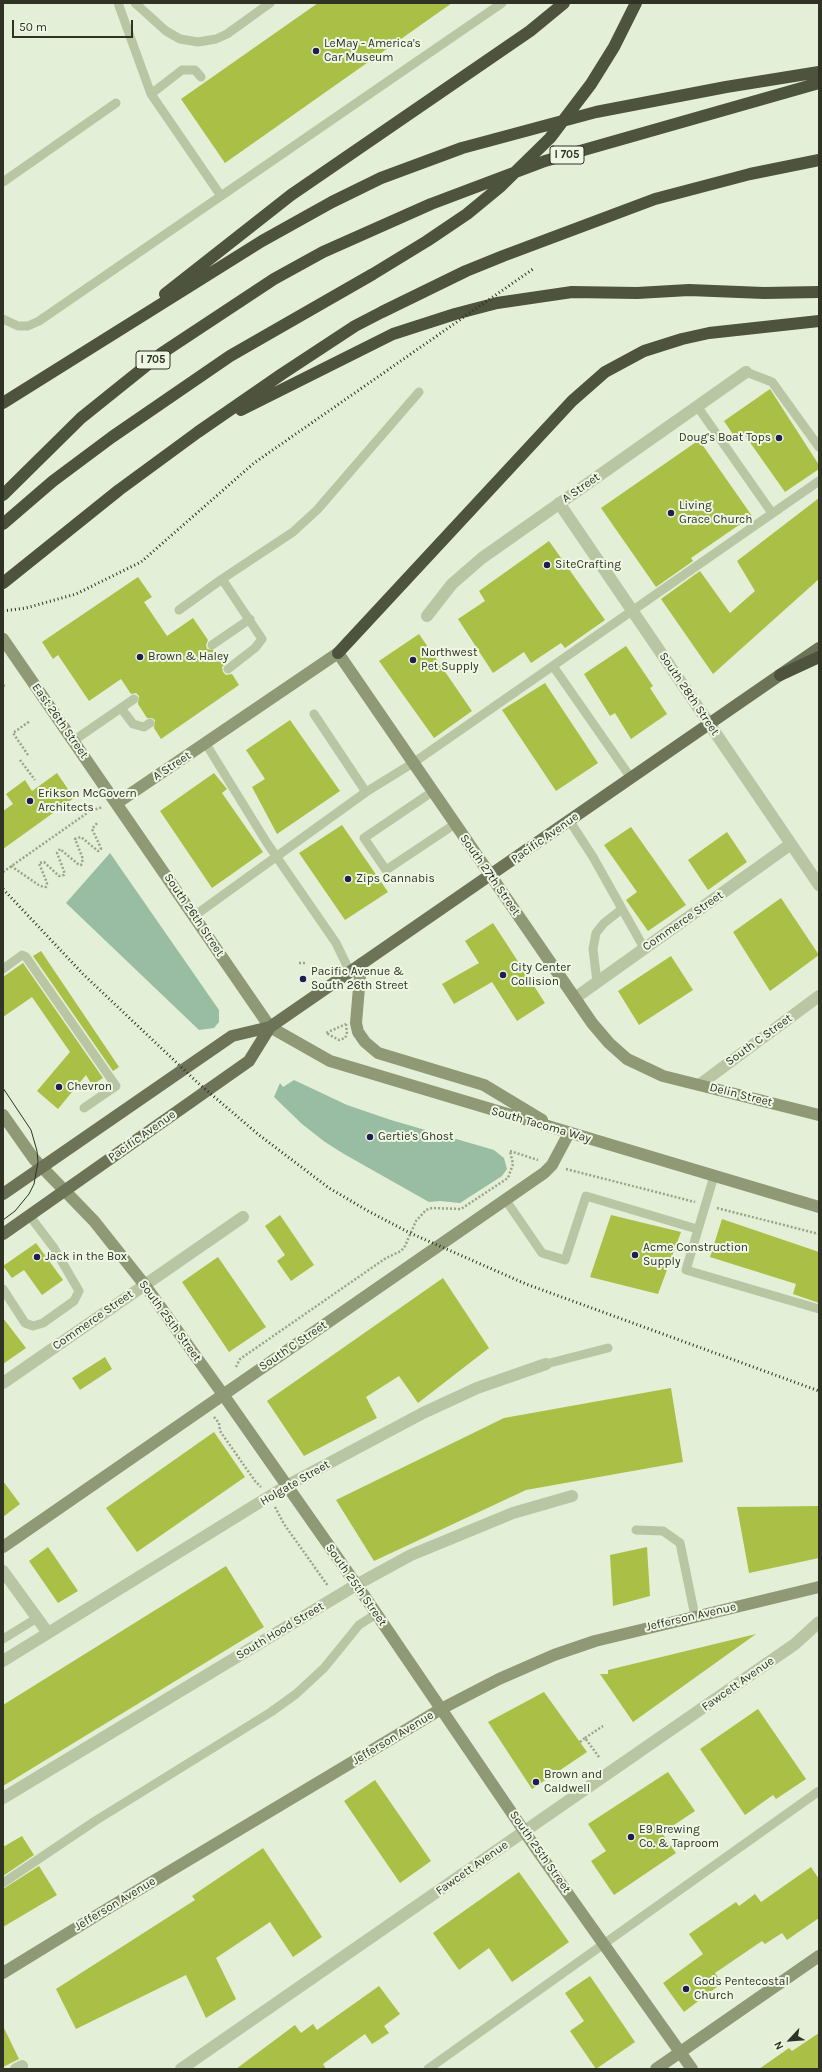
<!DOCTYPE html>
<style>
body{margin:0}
#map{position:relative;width:822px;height:2072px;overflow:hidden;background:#e4efd7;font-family:Karla,sans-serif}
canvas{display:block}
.frame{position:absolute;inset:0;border:4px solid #2f3225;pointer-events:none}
.north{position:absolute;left:770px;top:2020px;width:40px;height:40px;-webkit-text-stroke:3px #eef7e3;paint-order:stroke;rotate:244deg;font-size:11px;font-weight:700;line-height:16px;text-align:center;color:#2f3225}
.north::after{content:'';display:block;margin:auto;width:14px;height:18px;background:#2f3225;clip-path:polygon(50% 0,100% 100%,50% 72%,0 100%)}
.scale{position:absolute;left:12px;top:20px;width:121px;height:18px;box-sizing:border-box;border:2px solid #2f3225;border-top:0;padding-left:5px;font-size:12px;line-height:14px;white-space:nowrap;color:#2f3225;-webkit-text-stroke:3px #eef7e3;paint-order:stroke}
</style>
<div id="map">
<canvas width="822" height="2072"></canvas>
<div class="frame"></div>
<div class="north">N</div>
<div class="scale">50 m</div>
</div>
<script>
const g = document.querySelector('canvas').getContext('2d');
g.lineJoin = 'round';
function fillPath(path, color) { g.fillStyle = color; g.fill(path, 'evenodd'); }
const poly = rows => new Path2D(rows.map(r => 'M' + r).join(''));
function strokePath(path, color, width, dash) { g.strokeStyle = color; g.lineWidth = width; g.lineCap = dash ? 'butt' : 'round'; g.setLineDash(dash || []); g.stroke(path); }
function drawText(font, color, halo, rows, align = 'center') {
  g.font = font + ' Karla,sans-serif'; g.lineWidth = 4; g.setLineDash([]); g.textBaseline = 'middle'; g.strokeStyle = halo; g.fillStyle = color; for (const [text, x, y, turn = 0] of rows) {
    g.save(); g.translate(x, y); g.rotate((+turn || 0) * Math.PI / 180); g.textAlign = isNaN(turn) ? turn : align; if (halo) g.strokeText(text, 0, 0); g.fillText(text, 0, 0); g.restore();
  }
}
fillPath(poly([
 [110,853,219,1010,219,1022,214,1028,199,1030,66,903],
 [294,1080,347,1105,391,1120,494,1150,504,1158,507,1169,502,1176,460,1203,440,1201,429,1202,344,1154,325,1142,302,1124,274,1097,280,1083,283,1087]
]), '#98bda2');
fillPath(poly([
 [318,3,452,3,225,163,181,99],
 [770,389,819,465,819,469,785,492,744,434,736,439,724,421],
 [699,440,752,516,691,558,693,561,656,587,601,508],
 [819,498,819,579,713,674,661,599,700,571,730,613,755,591,737,561],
 [549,541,605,620,565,648,561,643,531,663,524,652,493,673,458,619,485,601,479,591],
 [138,577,152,597,144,602,167,636,193,618,208,640,206,645,207,649,215,650,225,664,222,667,223,672,226,675,232,674,239,685,161,739,154,728,155,720,152,718,147,718,138,704,139,696,136,693,131,694,121,679,89,701,58,655,53,659,42,642],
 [419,634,472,711,434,738,379,661],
 [626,646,653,686,650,688,667,714,631,739,615,713,610,716,584,674],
 [545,683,598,763,556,791,502,710],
 [290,720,340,791,277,834,252,787,265,779,246,750],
 [57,773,74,798,3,849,3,811,13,804,6,794,25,780,32,791],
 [214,773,227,789,222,793,263,852,212,888,160,811],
 [342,825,388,892,345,920,299,853],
 [631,827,686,905,648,931,626,900,637,892,604,845],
 [727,832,747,862,708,890,688,860],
 [781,898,819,955,770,991,733,932],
 [493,923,545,1003,517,1021,492,982,454,1004,442,984,479,963,465,941],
 [41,951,119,1067,113,1071,33,956],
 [671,956,693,990,639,1025,618,991],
 [23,963,103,1078,92,1085,86,1075,58,1109,37,1091,70,1052,32,997,3,1017,3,977],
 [280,1215,314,1265,291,1281,277,1261,285,1255,265,1226],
 [611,1215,681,1232,658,1294,590,1277],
 [722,1219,819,1252,819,1303,793,1294,796,1284,710,1257],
 [36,1243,63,1280,42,1295,24,1270,12,1278,3,1266],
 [218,1257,266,1327,229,1352,182,1282],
 [443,1278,489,1348,418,1403,399,1376,366,1397,377,1418,304,1456,267,1401],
 [3,1318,26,1348,3,1364],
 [105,1357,112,1369,80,1390,72,1378],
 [671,1388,683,1462,526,1490,374,1561,336,1500,504,1418],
 [214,1432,245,1477,137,1552,106,1508],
 [3,1481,20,1504,3,1517],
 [819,1506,819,1558,749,1573,737,1507],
 [48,1547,78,1591,58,1603,29,1561],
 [647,1547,650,1596,613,1606,610,1555],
 [226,1566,264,1627,3,1786,3,1705],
 [756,1634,633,1722,600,1674,608,1674,608,1670],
 [544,1692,587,1752,532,1789,488,1722],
 [758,1709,806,1779,776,1799,773,1795,745,1815,700,1749],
 [668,1772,695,1811,662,1833,676,1853,614,1895,591,1861,606,1851,588,1824],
 [375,1780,431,1861,400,1883,344,1801],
 [22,1836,34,1855,3,1876,3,1847],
 [263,1848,322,1937,293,1957,270,1922,216,1958,236,1999,206,2018,186,1975,76,2029,56,1989,195,1900,192,1896],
 [39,1866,57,1895,3,1927,3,1889],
 [811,1867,819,1879,819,1918,787,1940,782,1933,765,1944,762,1941,715,1973,722,1983,684,2012,663,1983,703,1954,689,1934,736,1902,739,1906,755,1894,761,1902],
 [519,1872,569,1942,512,1982,489,1948,459,1970,433,1933],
 [590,1976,635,2042,596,2069,570,2031,584,2021,565,1993],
 [379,1986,400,2014,384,2026,389,2033,372,2044,365,2034,323,2064,326,2069,236,2069,295,2025,301,2033,313,2024,317,2030],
 [3,2026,19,2059,3,2067],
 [819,2033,819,2069,759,2069,789,2048,792,2051]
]), '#aabf45');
strokePath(poly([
 [3,686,5,685],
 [28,755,13,733,30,721],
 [20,760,35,780],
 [11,866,40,886,46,887,47,883,39,863,44,862,59,876,64,875,64,871,57,853,60,849,78,864,81,865,83,859,75,839,81,837,98,851,101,849,100,846,92,829,98,822],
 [3,872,90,811,103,807],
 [299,963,306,963],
 [346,1024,347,1034,345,1038,339,1040,326,1033,346,1024],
 [510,1151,538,1160],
 [566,1169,695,1202],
 [717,1208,819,1234],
 [236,1367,240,1359,386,1258,401,1251,405,1246,416,1221,426,1210,432,1208,461,1209,508,1178,513,1164,510,1151],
 [214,1417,219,1423,220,1431,255,1481,261,1487],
 [275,1507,284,1524,328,1586],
 [585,1738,603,1726],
 [580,1742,585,1738,599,1757]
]), '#99a584', 2.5, [2, 2]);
strokePath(poly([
 [118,3,151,94,221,196],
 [135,3,166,31,180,39,198,42,216,39,227,34,270,3],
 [151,94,182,70,195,70,201,77],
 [3,182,116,103],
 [3,319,18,326,28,326,39,321,502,3],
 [746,372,772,382,819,447],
 [697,406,772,513],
 [179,610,222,579],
 [212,645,250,619],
 [553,666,631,778],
 [228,669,255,648,262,639,222,579,293,532,317,510,419,392],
 [121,708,133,724,144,727,150,723],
 [314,714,366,792],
 [73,741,134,699],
 [206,744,267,843,336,943,350,972],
 [432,792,364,838,386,870,455,824],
 [569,820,593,857,644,948],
 [194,916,366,792,413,763,819,481],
 [3,969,22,955,26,957,116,1086,84,1108],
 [597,982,593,949,596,933,604,923,622,909],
 [714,1176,686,1270,819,1309],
 [505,1199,542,1253,565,1260,586,1196,697,1229],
 [3,1289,25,1323,33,1326,43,1323,74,1301,79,1291,54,1248,29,1215],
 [546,1364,608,1348],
 [636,1530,663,1531,680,1543,695,1616],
 [3,1639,37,1618],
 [3,1883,95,1821,271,1712,296,1694,324,1668,359,1625,376,1614],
 [428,2069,819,1791]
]), '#b9c6a4', 9);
strokePath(poly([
 [559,503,819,885],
 [427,616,452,584,482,558,746,372],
 [575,998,791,844],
 [699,1085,819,996],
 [3,1383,243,1217],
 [3,1571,48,1633],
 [3,1661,286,1486,423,1413,477,1388,546,1364],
 [3,1798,356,1585,411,1555,513,1513,572,1496],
 [16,2069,22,2066],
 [181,2069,795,1644,819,1622]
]), '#b9c6a4', 12);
strokePath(poly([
 [3,639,270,1027,330,1061,819,1207],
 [117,803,338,653,592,1023,609,1043,627,1059,663,1076,819,1115],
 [361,964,356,1023,358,1032,365,1042,378,1053,484,1085,542,1120],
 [3,1115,34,1159,94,1221,144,1284,222,1393,365,1597,537,1850,692,2069],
 [3,1547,544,1173,552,1165,569,1133],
 [3,1973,130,1895,441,1709,499,1679,554,1655,595,1641,819,1587],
 [656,2069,819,1956]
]), '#8f9976', 12);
strokePath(poly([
 [3,1194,232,1036,270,1027,819,648],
 [3,1234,249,1061,270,1027]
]), '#6c7357', 12);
strokePath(poly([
 [165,294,291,195,530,31,564,3],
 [3,403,262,241,332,202,381,178,462,148,596,112,726,87,819,72],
 [241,410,393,334,455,314,497,303,572,292,637,293,689,290,764,293,819,292],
 [3,495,81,418,162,353,274,279,323,252,431,204,545,161,819,83],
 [3,524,53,481,112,437,230,356,373,274,427,241,467,214,501,186,550,138,591,84,614,47,636,3],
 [3,583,119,490,198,432,282,374,355,326,382,312,466,271,503,256,655,199,750,174,819,160],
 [338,653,572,401,605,372,644,351,682,339,709,333,819,321],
 [780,675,819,657]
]), '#4d533d', 12);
strokePath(poly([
 [3,1088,31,1130,37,1151,38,1162,34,1184,29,1194,15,1211,3,1220]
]), '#2f3225', 1);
strokePath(poly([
 [3,611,26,608,76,594,141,562,254,463,533,269],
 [3,889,83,974,198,1083,259,1135,329,1188,368,1211,410,1233,526,1284,819,1391]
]), '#2f3225', 3, [1, 3]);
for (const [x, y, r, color] of [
 [316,51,4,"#1e1e51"],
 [779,438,4,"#1e1e51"],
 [671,513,4,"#1e1e51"],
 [547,565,4,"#1e1e51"],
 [140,657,4,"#1e1e51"],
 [413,660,4,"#1e1e51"],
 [30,801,4,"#1e1e51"],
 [348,879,4,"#1e1e51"],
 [503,975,4,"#1e1e51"],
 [303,979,4,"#1e1e51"],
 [59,1087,4,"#1e1e51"],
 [370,1137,4,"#1e1e51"],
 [635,1255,4,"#1e1e51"],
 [37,1257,4,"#1e1e51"],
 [536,1782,4,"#1e1e51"],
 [631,1837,4,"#1e1e51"],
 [686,1989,4,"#1e1e51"]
]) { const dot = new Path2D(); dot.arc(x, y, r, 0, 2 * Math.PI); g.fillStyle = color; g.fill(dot); strokePath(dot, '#eef7e3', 1.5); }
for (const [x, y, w] of [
 [567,155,34],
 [153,360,34]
]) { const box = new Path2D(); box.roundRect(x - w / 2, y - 9, w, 18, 3); g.fillStyle = '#eef7e3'; g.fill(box); strokePath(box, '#2f3225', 1); }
drawText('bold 11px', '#2f3225', null, [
 ["I 705",567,155],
 ["I 705",153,360]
]);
drawText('12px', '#2f3225', '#eef7e3', [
 ["LeMay - America's",324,44],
 ["Car Museum",324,58],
 ["Doug's Boat Tops",771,438,"right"],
 ["Living",679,506],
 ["Grace Church",679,520],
 ["SiteCrafting",555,565],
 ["Northwest",421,653],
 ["Pet Supply",421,667],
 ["Brown & Haley",148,657],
 ["Erikson McGovern",38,794],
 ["Architects",38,808],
 ["Zips Cannabis",356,879],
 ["City Center",511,968],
 ["Collision",511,982],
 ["Pacific Avenue &",311,972],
 ["South 26th Street",311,986],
 ["Chevron",67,1087],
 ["Gertie's Ghost",378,1137],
 ["Acme Construction",643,1248],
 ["Supply",643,1262],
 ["Jack in the Box",45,1257],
 ["Brown and",544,1775],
 ["Caldwell",544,1789],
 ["E9 Brewing",639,1830],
 ["Co. & Taproom",639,1844],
 ["Gods Pentecostal",694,1982],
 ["Church",694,1996]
], 'left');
drawText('12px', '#2f3225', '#eef7e3', [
 ["A Street",581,488,-35],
 ["South 28th Street",689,694,56],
 ["East 26th Street",60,721,55],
 ["A Street",172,766,-33],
 ["Pacific Avenue",545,838,-35],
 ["South 27th Street",490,875,55],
 ["South 26th Street",194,915,56],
 ["Commerce Street",683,921,-35],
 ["South C Street",759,1040,-36],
 ["Delin Street",741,1095,14],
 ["South Tacoma Way",541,1125,16],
 ["Pacific Avenue",142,1136,-35],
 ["Commerce Street",93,1320,-35],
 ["South 25th Street",170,1321,54],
 ["South C Street",293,1346,-34],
 ["Holgate Street",295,1483,-30],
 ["South 25th Street",356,1585,55],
 ["Jefferson Avenue",691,1617,-13],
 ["South Hood Street",280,1631,-31],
 ["Fawcett Avenue",738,1684,-35],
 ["Jefferson Avenue",393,1738,-31],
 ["South 25th Street",540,1852,55],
 ["Fawcett Avenue",472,1868,-35],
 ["Jefferson Avenue",115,1904,-31]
]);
</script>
